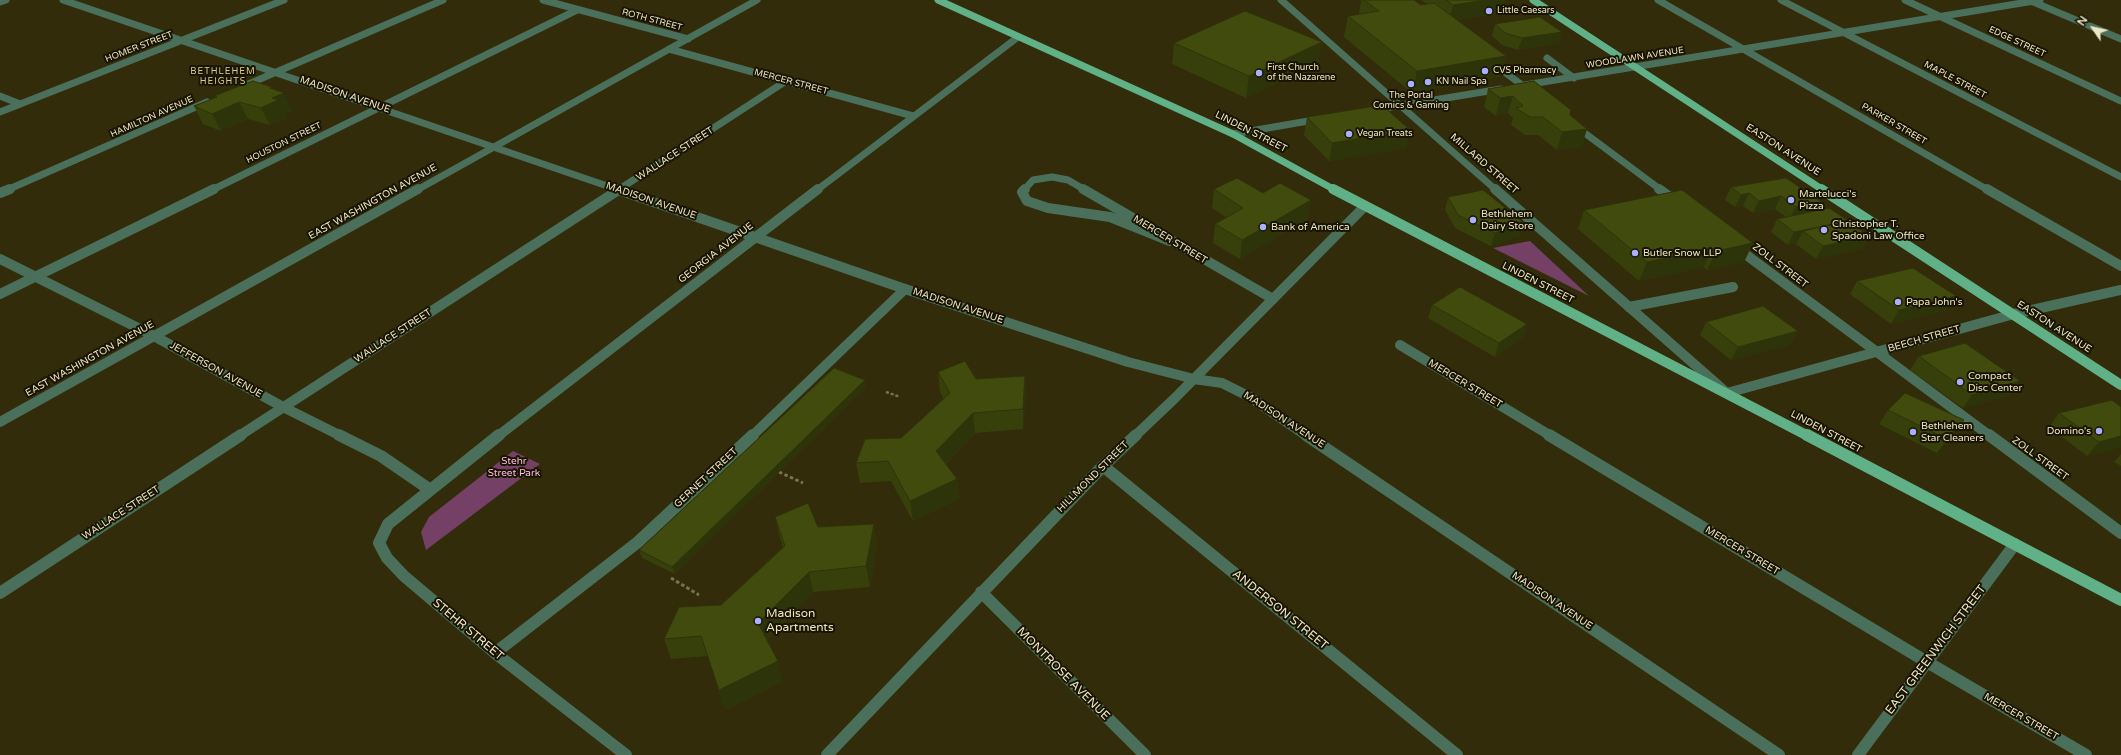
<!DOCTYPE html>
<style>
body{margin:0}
#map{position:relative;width:2121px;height:755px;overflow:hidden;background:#322c0a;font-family:"Varela Round",sans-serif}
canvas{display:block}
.north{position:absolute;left:2073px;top:8px;width:40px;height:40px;-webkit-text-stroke:3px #191400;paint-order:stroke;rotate:304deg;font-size:11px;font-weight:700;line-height:16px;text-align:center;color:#ece6c7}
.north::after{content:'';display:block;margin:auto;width:14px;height:18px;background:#ece6c7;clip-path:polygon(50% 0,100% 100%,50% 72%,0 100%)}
</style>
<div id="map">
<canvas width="2121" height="755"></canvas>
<div class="north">N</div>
</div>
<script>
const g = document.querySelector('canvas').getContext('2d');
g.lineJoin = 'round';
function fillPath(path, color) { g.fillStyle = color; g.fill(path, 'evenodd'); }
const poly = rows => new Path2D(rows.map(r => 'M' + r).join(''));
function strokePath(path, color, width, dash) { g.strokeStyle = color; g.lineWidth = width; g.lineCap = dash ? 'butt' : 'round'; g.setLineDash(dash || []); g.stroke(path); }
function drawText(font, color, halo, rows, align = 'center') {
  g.font = font + ' "Varela Round",sans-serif'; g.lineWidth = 4; g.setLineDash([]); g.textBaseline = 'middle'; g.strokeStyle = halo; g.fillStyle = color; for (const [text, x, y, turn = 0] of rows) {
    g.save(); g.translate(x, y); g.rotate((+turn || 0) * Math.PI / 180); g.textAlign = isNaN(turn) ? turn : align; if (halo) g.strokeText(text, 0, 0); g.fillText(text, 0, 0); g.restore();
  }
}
fillPath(poly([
 [1530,241,1589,296,1493,248],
 [513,451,540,464,426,550,421,532,429,517]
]), '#754065');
strokePath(poly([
 [886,392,900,397]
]), '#797352', 2.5, [3, 2]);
strokePath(poly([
 [779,472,803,483],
 [671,578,699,595]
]), '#797352', 3, [3.5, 2.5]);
strokePath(poly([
 [1658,0,1988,190],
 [1905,0,2121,101],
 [0,2,6,0],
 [669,49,913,116],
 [1547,58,1574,78],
 [1491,62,1530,91],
 [0,96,20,104],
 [0,112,284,0],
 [1574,125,1661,190],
 [212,190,577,10],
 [618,190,786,81],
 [1024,190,1033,180,1052,177,1068,180,1085,190]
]), '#4a6f5a', 7);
strokePath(poly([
 [1025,189,1022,192,1027,201,1048,208,1110,217,1170,241],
 [1083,189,1273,299],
 [1659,189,1677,202],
 [1987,189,2121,266],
 [1737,248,1990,436],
 [0,294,214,189],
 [1629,307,1733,287],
 [1400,345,1551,436],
 [239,436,620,189],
 [752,436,905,289]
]), '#4a6f5a', 10);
strokePath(poly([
 [1549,435,1927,662,2086,755],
 [1989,435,2121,533],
 [1103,466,1457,755],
 [0,593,241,435],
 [495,653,638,542,753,435]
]), '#4a6f5a', 12);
strokePath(poly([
 [63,0,619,190],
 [543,0,688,39],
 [1281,0,1496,190],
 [1781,0,2121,177],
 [2031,1,2121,39],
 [1525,85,2040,0],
 [244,86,443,0],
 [1373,110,1501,89],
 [1233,134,1320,119],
 [7,190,207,102],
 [817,190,1018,37]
]), '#4a6f5a', 7);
strokePath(poly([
 [616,189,905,289,1128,362,1194,379,1222,383,1250,397,1307,436],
 [1495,189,1727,393,2014,314,2121,290],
 [0,193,10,189],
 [0,259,154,336,283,407,341,436],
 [498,436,818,189],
 [1135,436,1174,399,1365,206]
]), '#4a6f5a', 10);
strokePath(poly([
 [339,435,381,456,429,489],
 [499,435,388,524,379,543,387,558,404,576,495,653,626,755],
 [1306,435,1779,755],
 [981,592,1145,755],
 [827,755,1103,466,1136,435],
 [1858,755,2015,544]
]), '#4a6f5a', 12);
strokePath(poly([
 [417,190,757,0]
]), '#4a6f5a', 7);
strokePath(poly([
 [0,422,418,189]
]), '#4a6f5a', 10);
strokePath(poly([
 [938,0,1233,134,1335,190],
 [1533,0,1823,190]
]), '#60b187', 7);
strokePath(poly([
 [1333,189,1808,436],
 [1821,189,2121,385]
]), '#60b187', 10);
strokePath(poly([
 [1807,435,2121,600]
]), '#60b187', 12);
fillPath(poly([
 [1361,0,1414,0,1421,5,1427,4,1421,0,1505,0,1501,13,1457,20,1500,77,1412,93,1344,37,1348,16,1359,14],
 [1495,24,1559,43,1518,50,1502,45,1492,36],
 [1322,42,1318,63,1246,98,1172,64,1174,43],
 [1534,81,1570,115,1587,129,1581,147,1557,150,1538,135,1525,135,1511,125,1513,118,1508,113,1496,116,1484,107,1488,89],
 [274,89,292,111,285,114,287,118,270,125,248,119,221,131,203,124,194,106,215,98,214,96],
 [1307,117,1410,130,1406,148,1329,161,1304,135],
 [1786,178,1817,210,1849,221,1848,222,1869,236,1862,249,1816,259,1796,244,1797,243,1788,245,1771,232,1777,219,1786,217,1775,209,1753,213,1743,206,1735,207,1725,200,1731,187],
 [1214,189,1263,193,1311,200,1308,219,1240,259,1213,243,1215,224,1227,218,1212,208],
 [1448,197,1524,223,1520,236,1491,246,1455,228,1445,210],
 [1584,210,1753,243,1744,262,1707,270,1704,267,1639,281,1578,229],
 [1857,281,1948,310,1891,324,1850,294],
 [1432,305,1527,324,1523,338,1495,357,1428,318],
 [1706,322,1798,331,1790,345,1731,360,1700,335],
 [1919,356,2010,395,1963,408,1910,370],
 [938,372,976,379,1025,376,1026,396,1023,429,975,433,946,464,957,479,959,499,913,521,891,481,860,483,856,463,901,438,944,399,940,392],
 [866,387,675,574,642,558,639,550],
 [2121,407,2121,447,2087,456,2049,427,2059,413],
 [1888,410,1954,434,1937,453,1879,424],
 [2121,454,2121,466,2114,462],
 [775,517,818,527,874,524,877,544,870,587,813,592,767,640,783,681,725,710,708,656,671,659,664,639,721,605,783,547,780,538]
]), '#37400b');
fillPath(poly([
 [1487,0,1505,0,1501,13,1449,21,1453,5],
 [1562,32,1559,43,1518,50,1522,38],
 [1322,42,1318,63,1246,98,1249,76],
 [1506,56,1500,77,1412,93,1417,71],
 [272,87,277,96,284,93,292,111,285,114,287,118,270,125,261,108,272,98,270,88],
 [1513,96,1508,113,1496,116,1500,98],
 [239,102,248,119,221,131,212,114],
 [1587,129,1581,147,1557,150,1562,132],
 [1410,130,1406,148,1329,161,1332,143],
 [1749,193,1743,206,1735,207,1741,195],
 [1781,196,1775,209,1753,213,1759,201],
 [1311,200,1308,219,1240,259,1242,240],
 [1822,202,1815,215,1789,220,1796,207],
 [1524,223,1520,236,1491,246,1495,233],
 [1834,224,1803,231,1797,243,1788,245,1794,232],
 [1869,236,1862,249,1816,259,1823,246],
 [1753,243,1744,262,1707,270,1716,251],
 [1712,248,1704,267,1639,281,1647,262],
 [1956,296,1948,310,1891,324,1899,310],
 [1527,324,1523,338,1495,357,1499,343],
 [1798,331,1790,345,1731,360,1738,347],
 [1025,376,1026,396,1023,429,1023,409],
 [865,380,866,387,675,574,672,567],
 [2020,381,2010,395,1963,408,1972,395],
 [973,413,975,433,938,472,936,451],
 [1964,420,1954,434,1937,453,1947,439],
 [2121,436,2121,447,2087,456,2099,442],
 [957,479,959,499,913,521,910,501],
 [874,524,877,544,870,587,866,566],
 [809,572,813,592,764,643,758,623],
 [778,661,783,681,725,710,719,690]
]), '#2d3409');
const building = poly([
 [1364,0,1414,0,1421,5,1434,3,1506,56,1417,71,1348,16,1379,11,1364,0],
 [1446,0,1487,0,1453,5,1446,0],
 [1245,11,1322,42,1249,76,1174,43,1245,11],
 [1540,17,1562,32,1522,38,1505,33,1495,24,1540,17],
 [253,81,272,87,270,88,284,93,272,98,278,100,261,108,239,102,212,114,194,106,217,97,214,96,253,81],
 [1534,81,1571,110,1570,115,1587,129,1562,132,1543,117,1530,117,1516,108,1523,106,1513,96,1500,98,1488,89,1534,81],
 [1382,105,1410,130,1332,143,1307,117,1382,105],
 [1237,178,1263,193,1280,183,1311,200,1242,240,1215,224,1243,208,1214,189,1237,178],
 [1786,178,1822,202,1796,207,1781,196,1759,201,1749,193,1741,195,1731,187,1786,178],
 [1483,190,1524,223,1495,233,1458,215,1448,197,1483,190],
 [1682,190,1753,243,1716,251,1712,248,1647,262,1584,210,1682,190],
 [1829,208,1849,221,1847,221,1869,236,1823,246,1803,231,1834,224,1794,232,1777,219,1829,208],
 [1913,268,1956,296,1899,310,1857,281,1913,268],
 [1460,287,1527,324,1499,343,1432,305,1460,287],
 [1763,306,1798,331,1738,347,1706,322,1763,306],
 [1965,343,2020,381,1972,395,1919,356,1965,343],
 [965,361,976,379,1025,376,1023,409,973,413,936,451,957,479,910,501,888,461,856,463,865,439,901,438,950,393,938,372,965,361],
 [834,368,865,380,672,567,639,550,834,368],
 [1905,393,1964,420,1947,439,1888,410,1905,393],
 [2112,400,2121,407,2121,436,2099,442,2059,413,2112,400],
 [808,503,818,527,874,524,866,566,809,572,758,623,778,661,719,690,701,636,664,639,679,607,721,605,785,546,775,517,808,503]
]);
fillPath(building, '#404b0d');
strokePath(building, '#2d3409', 1);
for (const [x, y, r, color] of [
 [1489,11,4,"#a9b0fc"],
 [1485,71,4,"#a9b0fc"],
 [1259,73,4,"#a9b0fc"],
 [1428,82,4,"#a9b0fc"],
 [1411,84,4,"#a9b0fc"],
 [1349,134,4,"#a9b0fc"],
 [1791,200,4,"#a9b0fc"],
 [1473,220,4,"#a9b0fc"],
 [1263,227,4,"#a9b0fc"],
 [1824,230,4,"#a9b0fc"],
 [1635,253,4,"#a9b0fc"],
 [1898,302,4,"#a9b0fc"],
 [1960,382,4,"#a9b0fc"],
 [2099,431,4,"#a9b0fc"],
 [1913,432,4,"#a9b0fc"],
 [758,621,4,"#a9b0fc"]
]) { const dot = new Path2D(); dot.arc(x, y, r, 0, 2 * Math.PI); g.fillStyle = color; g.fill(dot); strokePath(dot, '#191400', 1.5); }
drawText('9px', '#ece6c7', '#191400', [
 ["Little Caesars",1497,11],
 ["First Church",1267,68],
 ["of the Nazarene",1267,78],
 ["CVS Pharmacy",1493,71],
 ["KN Nail Spa",1436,82],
 ["The Portal",1411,96,"center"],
 ["Comics & Gaming",1411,106,"center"],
 ["Vegan Treats",1357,134]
], 'left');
drawText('9px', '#ece6c7', '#191400', [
 ["ROTH STREET",652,20,15],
 ["EDGE STREET",2017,42,25],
 ["HOMER STREET",139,47,-21],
 ["WOODLAWN AVENUE",1635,58,-9],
 ["MAPLE STREET",1955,80,28],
 ["MERCER STREET",791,82,15],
 ["HAMILTON AVENUE",152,117,-24],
 ["PARKER STREET",1894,124,30],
 ["HOUSTON STREET",284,143,-26]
]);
g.letterSpacing = '1px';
drawText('9px', '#d8cd8c', '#191400', [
 ["BETHLEHEM",223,72],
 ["HEIGHTS",223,82]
]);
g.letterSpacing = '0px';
drawText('10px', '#ece6c7', '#191400', [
 ["MADISON AVENUE",345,95,19],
 ["LINDEN STREET",1251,132,27],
 ["EASTON AVENUE",1783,150,33],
 ["WALLACE STREET",675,154,-33],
 ["MILLARD STREET",1484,164,41],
 ["MADISON AVENUE",651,201,19],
 ["EAST WASHINGTON AVENUE",373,202,-29],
 ["MERCER STREET",1170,240,31],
 ["GEORGIA AVENUE",716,253,-38],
 ["ZOLL STREET",1780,266,37],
 ["LINDEN STREET",1538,283,27],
 ["MADISON AVENUE",958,306,18],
 ["EASTON AVENUE",2054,327,33],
 ["WALLACE STREET",393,336,-33],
 ["BEECH STREET",1924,339,-16],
 ["EAST WASHINGTON AVENUE",90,359,-29],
 ["JEFFERSON AVENUE",216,370,29],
 ["MERCER STREET",1465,384,31],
 ["MADISON AVENUE",1284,420,33],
 ["LINDEN STREET",1826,432,28],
 ["ZOLL STREET",2040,459,36],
 ["HILLMOND STREET",1093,477,-45],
 ["GERNET STREET",706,478,-43],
 ["WALLACE STREET",121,513,-33],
 ["MERCER STREET",1742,551,31],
 ["MADISON AVENUE",1552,601,34],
 ["MERCER STREET",2021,717,30]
]);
drawText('10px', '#ece6c7', '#191400', [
 ["Martelucci's",1799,194],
 ["Pizza",1799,206],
 ["Bethlehem",1481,214],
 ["Dairy Store",1481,226],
 ["Christopher T.",1832,224],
 ["Spadoni Law Office",1832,236],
 ["Bank of America",1271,227],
 ["Butler Snow LLP",1643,253],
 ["Papa John's",1906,302],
 ["Compact",1968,376],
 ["Disc Center",1968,388],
 ["Bethlehem",1921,426],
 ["Star Cleaners",1921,438],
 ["Domino's",2091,431,"right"]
], 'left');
drawText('10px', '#fcbde6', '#191400', [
 ["Stehr",514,461],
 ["Street Park",514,473]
]);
drawText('12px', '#ece6c7', '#191400', [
 ["ANDERSON STREET",1280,610,39],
 ["STEHR STREET",468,630,40],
 ["EAST GREENWICH STREET",1936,650,-53],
 ["MONTROSE AVENUE",1063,674,45]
]);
drawText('12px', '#ece6c7', '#191400', [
 ["Madison",766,614],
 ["Apartments",766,628]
], 'left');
</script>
